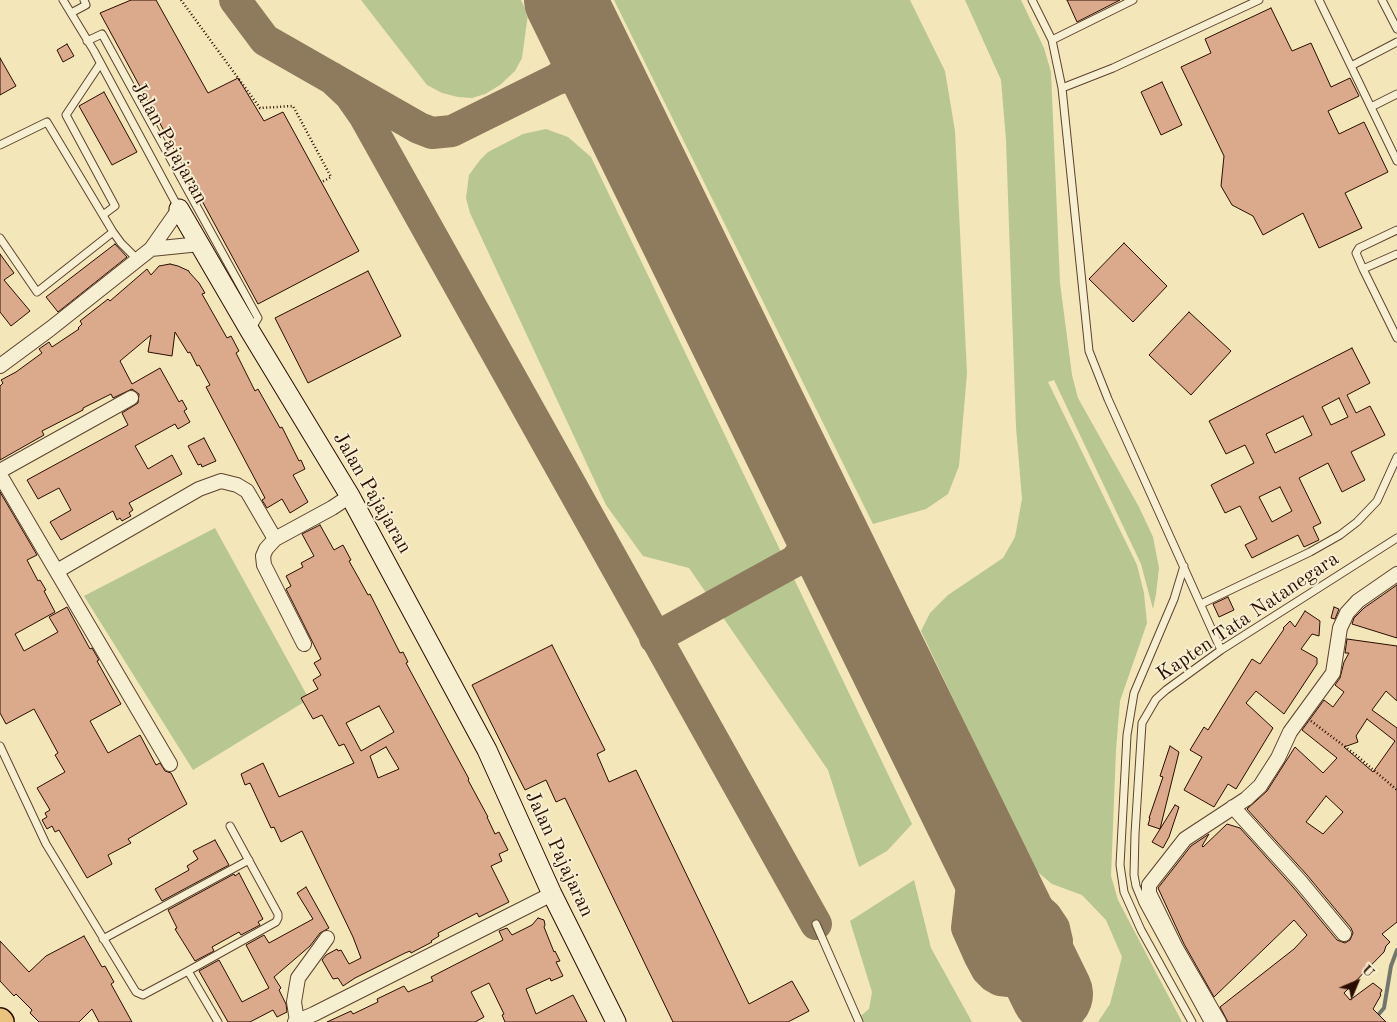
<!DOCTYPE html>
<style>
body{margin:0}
#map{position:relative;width:1397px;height:1022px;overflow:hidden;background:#f3e6b9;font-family:"Old Standard TT",serif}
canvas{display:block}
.north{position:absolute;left:1332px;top:957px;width:50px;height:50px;-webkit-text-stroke:4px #f7efd2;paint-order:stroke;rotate:45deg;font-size:14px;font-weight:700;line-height:20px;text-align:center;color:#2a0d00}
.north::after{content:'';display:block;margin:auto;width:18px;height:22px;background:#2a0d00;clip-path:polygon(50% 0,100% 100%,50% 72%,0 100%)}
</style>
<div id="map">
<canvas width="1397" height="1022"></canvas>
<div class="north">U</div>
</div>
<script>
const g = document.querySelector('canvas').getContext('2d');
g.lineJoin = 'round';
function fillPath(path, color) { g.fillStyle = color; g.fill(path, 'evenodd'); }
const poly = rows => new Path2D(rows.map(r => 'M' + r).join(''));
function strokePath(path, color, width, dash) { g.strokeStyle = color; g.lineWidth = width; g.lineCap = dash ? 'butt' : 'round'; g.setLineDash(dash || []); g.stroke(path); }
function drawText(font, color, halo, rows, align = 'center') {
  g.font = font + ' "Old Standard TT",serif'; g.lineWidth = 4; g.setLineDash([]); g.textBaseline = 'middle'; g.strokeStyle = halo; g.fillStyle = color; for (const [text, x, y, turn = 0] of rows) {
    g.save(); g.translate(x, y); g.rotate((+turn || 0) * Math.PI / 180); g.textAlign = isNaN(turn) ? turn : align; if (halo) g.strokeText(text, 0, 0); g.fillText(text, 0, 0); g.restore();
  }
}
fillPath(poly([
 [361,0,521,0,528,14,522,58,515,71,500,85,485,94,472,98,458,97,442,93,427,85],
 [614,0,910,0,945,71,955,131,967,373,959,466,948,494,926,509,873,524],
 [965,0,1021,0,1044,48,1051,72,1060,283,1072,375,1078,398,1139,507,1153,537,1159,568,1156,594,1153,609,1141,564,1054,380,1048,382,1137,565,1144,593,1147,623,1120,701,1116,750,1111,876,1118,900,1182,1022,1098,1022,1110,1004,1122,957,1106,920,1082,895,1052,884,1034,869,921,631,930,613,948,595,1003,558,1015,537,1022,499,1016,427,1006,140,1001,80],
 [546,129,568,137,591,157,912,824,887,851,859,867,828,770,689,568,643,556,606,505,470,213,466,198,469,175,480,160,488,152,523,134],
 [215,528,309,699,193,770,84,596],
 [914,880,931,948,972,1022,857,1022,857,1019,869,1009,872,992,850,921]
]), '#b8c691');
strokePath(poly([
 [1372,1022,1384,1008,1391,966,1397,950]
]), '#71776f', 4);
strokePath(poly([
 [235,0,265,40,419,128,432,133,452,131,557,79,568,76,580,76,598,84,607,91,617,107],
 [332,78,350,95,364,115,816,924],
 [557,79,565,73,574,62,578,52,580,40,576,22],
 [795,561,808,553,817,551,825,554,847,576],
 [655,638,795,561,809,543,812,530,812,504],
 [973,832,1001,882,1011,892,1037,908,1046,916,1054,928,1057,941,1055,950,1041,971,1028,978,1009,981,1000,980,993,976,987,970,980,957,967,928,977,842]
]), '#8e7a5c', 32);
strokePath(poly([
 [565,0,1052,994]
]), '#8e7a5c', 82);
const building = poly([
 [131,0,156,0,208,93,238,78,264,121,283,112,359,251,258,304,100,13,131,0],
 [1067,0,1120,0,1077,22,1067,0],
 [1271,8,1292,51,1311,43,1331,87,1350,78,1359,96,1328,111,1339,134,1364,122,1388,172,1345,193,1362,228,1319,248,1303,213,1263,235,1253,216,1232,205,1221,186,1224,156,1181,67,1211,53,1205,39,1271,8],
 [67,44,74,56,63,62,57,50,67,44],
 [0,58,16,86,0,95,0,58],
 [1162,82,1182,125,1161,135,1141,92,1162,82],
 [104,92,137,152,112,165,79,106,104,92],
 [1124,243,1167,286,1133,322,1089,279,1124,243],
 [115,244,127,257,58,312,46,297,115,244],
 [0,254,14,273,4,280,30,311,11,326,0,312,0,254],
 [170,264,178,266,189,271,189,272,199,283,205,293,202,294,227,338,231,336,239,351,236,353,255,391,258,389,280,428,282,427,299,461,301,460,305,469,293,475,308,502,290,513,282,499,267,508,262,500,265,498,206,387,210,385,199,365,197,366,190,352,188,353,175,332,172,356,148,352,151,335,120,361,132,384,160,368,179,402,182,400,187,409,184,411,190,422,178,429,175,424,135,446,148,469,172,455,182,474,129,503,133,510,129,513,131,516,122,521,120,518,117,520,113,511,61,540,50,522,71,510,59,488,38,499,27,480,128,425,122,413,138,403,139,394,132,389,113,398,111,394,83,408,83,410,42,431,44,435,0,460,0,386,3,383,1,380,16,372,42,353,39,349,49,342,52,347,79,329,78,328,82,324,80,321,108,299,110,301,147,269,151,275,159,266,170,264],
 [368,271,401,336,308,383,275,318,368,271],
 [1189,312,1231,351,1191,395,1149,355,1189,312],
 [1352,348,1370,383,1347,395,1356,413,1370,406,1385,435,1351,452,1365,480,1342,492,1328,463,1299,478,1321,523,1313,527,1319,540,1304,547,1298,535,1252,558,1245,545,1257,539,1240,506,1225,513,1211,485,1254,463,1245,445,1226,454,1209,421,1352,348],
 [1339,398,1348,417,1331,425,1322,407,1339,398],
 [1303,416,1312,435,1275,453,1266,434,1303,416],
 [1280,487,1292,511,1272,522,1259,497,1280,487],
 [204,438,216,461,202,467,201,464,198,465,188,446,204,438],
 [0,492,37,555,27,560,38,581,40,580,46,590,44,591,55,612,15,634,24,651,58,632,49,617,67,607,90,649,92,648,99,660,97,661,121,704,90,721,108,753,140,735,156,765,160,763,165,771,171,773,187,804,128,839,131,843,108,855,112,864,87,878,59,830,55,832,52,826,47,829,42,820,47,817,45,813,50,810,37,788,65,772,55,755,58,753,34,709,6,724,0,713,0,492],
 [320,525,334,550,343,545,351,560,349,561,358,577,368,595,370,594,400,653,403,652,408,662,406,663,469,779,468,780,488,817,487,817,495,834,499,832,508,850,499,854,502,861,491,866,509,902,479,917,477,913,438,933,439,936,431,941,432,942,411,953,410,951,405,953,355,978,343,986,338,978,333,979,322,960,326,955,337,949,338,951,341,950,349,964,361,958,353,937,302,831,281,842,274,827,271,828,250,783,245,785,241,774,263,763,279,797,354,763,344,744,339,746,322,715,313,719,301,698,318,689,313,680,321,675,314,663,321,659,286,589,291,586,286,576,303,567,301,563,314,556,302,534,320,525],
 [379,706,394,732,361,751,346,723,379,706],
 [386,747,399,769,378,778,370,756,386,747],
 [1397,585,1397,638,1352,624,1354,618,1364,608,1397,585],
 [1228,597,1234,610,1219,617,1213,604,1228,597],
 [1334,607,1339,609,1335,619,1331,618,1334,607],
 [1305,611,1320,621,1319,636,1312,634,1301,649,1317,658,1317,664,1284,714,1256,691,1246,703,1273,728,1236,789,1228,784,1214,807,1184,790,1202,757,1190,750,1204,727,1208,730,1252,659,1260,664,1284,629,1283,628,1290,621,1295,627,1305,611],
 [1347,639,1397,646,1397,701,1386,691,1372,710,1397,728,1397,922,1382,934,1390,942,1386,946,1384,952,1344,993,1350,1000,1373,983,1382,990,1380,994,1381,995,1373,1009,1386,1022,1228,1022,1220,1007,1294,949,1307,935,1294,920,1214,997,1184,944,1158,888,1191,846,1209,834,1202,846,1203,847,1227,824,1240,828,1293,887,1337,940,1345,943,1350,940,1353,933,1351,928,1307,875,1247,809,1267,791,1295,747,1323,773,1337,758,1302,730,1324,700,1333,707,1344,692,1335,685,1340,678,1344,662,1349,653,1345,653,1347,639],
 [1367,719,1395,741,1373,772,1344,747,1358,742,1356,736,1367,719],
 [1326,796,1343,812,1323,834,1306,822,1326,796],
 [552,645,605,750,597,754,609,782,636,770,749,1004,792,981,809,1011,788,1022,673,1022,565,798,556,802,546,780,525,790,472,685,552,645],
 [1170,746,1179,752,1160,829,1148,825,1150,818,1149,818,1163,777,1160,776,1170,746],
 [1175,805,1179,807,1169,837,1163,848,1152,842,1175,805],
 [215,840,229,865,162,901,155,889,189,870,187,866,198,859,193,851,215,840],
 [239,873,263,919,258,922,260,925,241,935,239,932,212,947,214,951,195,961,175,929,177,928,168,910,234,874,235,876,239,873],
 [306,887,329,928,320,933,310,946,274,977,281,988,279,990,286,1004,287,1012,277,1017,273,1010,250,1022,228,1022,199,971,219,960,242,1002,269,988,246,945,264,935,269,943,313,919,297,893,306,887],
 [538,918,544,920,545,925,544,927,554,952,555,951,560,961,556,962,563,976,551,981,550,978,526,989,536,1014,573,995,587,1022,505,1022,502,1015,504,1014,489,983,471,992,484,1017,475,1022,327,1022,351,1011,353,1014,378,1002,377,999,404,986,408,992,433,981,431,977,503,940,499,931,507,928,512,935,532,925,538,918],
 [84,936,102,967,105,966,114,982,111,984,132,1022,99,1022,92,1009,79,1022,39,1022,30,1013,32,1010,16,994,14,996,0,981,0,941,29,972,46,956,84,936]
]);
fillPath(building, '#dba98b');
strokePath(building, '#2a0d00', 1);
const lane = poly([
 [63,0,94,51,179,209],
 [1032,0,1052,40,1062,88,1089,351,1108,399,1221,650],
 [1319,0,1397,161],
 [1382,0,1397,29],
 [71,13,86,5,84,0],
 [1052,40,1133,0],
 [87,41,102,34,258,318,252,328],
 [100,64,66,115,115,206,103,215],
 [1351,66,1397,42],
 [1062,88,1113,68,1259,0],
 [1371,107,1397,94],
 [0,145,47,122,113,232,37,292,0,238],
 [113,232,121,243,138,260],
 [1397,254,1363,269,1397,338],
 [1363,269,1356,253,1359,248,1397,230],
 [1184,566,1174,599,1134,693,1127,735,1120,865,1124,892,1141,930,1192,1022],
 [1201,604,1310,552,1340,535,1357,522,1377,501,1397,457],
 [0,746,46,844,136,992,143,995,188,971,218,1022],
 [816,924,859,1022],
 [103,939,249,860],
 [188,971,276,922,278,918,278,914,230,826],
 [1208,1022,1143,903,1136,886,1134,875,1135,834,1142,723,1156,699,1166,690,1221,650,1397,538]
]);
const street = poly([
 [151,249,200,244],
 [0,366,50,329,151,249,179,209],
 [0,471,131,398],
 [0,475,170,764],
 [57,571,199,489,221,481,237,485,247,491,275,539],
 [304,644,264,565,263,556,266,549,275,539,332,508,350,496],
 [1233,807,1300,881,1344,934],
 [297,1021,294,1002,298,978,327,938],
 [295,1022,314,1014,552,894],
 [1219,1022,1176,948,1149,893,1149,885,1185,839,1246,799,1260,786,1278,758,1290,732,1333,673,1340,628,1347,613,1358,601,1397,574]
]);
const secondary = poly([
 [179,209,250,331,350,496,487,750,552,894,616,1022]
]);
const highway = poly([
 [0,1021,1,1022]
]);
strokePath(lane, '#5c432e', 9);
strokePath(street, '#5c432e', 16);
strokePath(secondary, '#2a0d00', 21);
strokePath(highway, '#2a0d00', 28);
strokePath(poly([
 [181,0,260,108,293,106,331,177,322,182],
 [1311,721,1356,755,1397,790]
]), '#2a0d00', 2.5, [1, 2.5]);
strokePath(lane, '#f7efd2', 7);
strokePath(street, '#f7efd2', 14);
strokePath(secondary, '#f7efd2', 19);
strokePath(highway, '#eac37c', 25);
drawText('20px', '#2a0d00', '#f7efd2', [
 ["Jalan Pajajaran",169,143,61],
 ["Jalan Pajajaran",372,493,60],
 ["Kapten Tata Natanegara",1248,617,-34],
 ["Jalan Pajajaran",559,854,65]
]);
</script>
